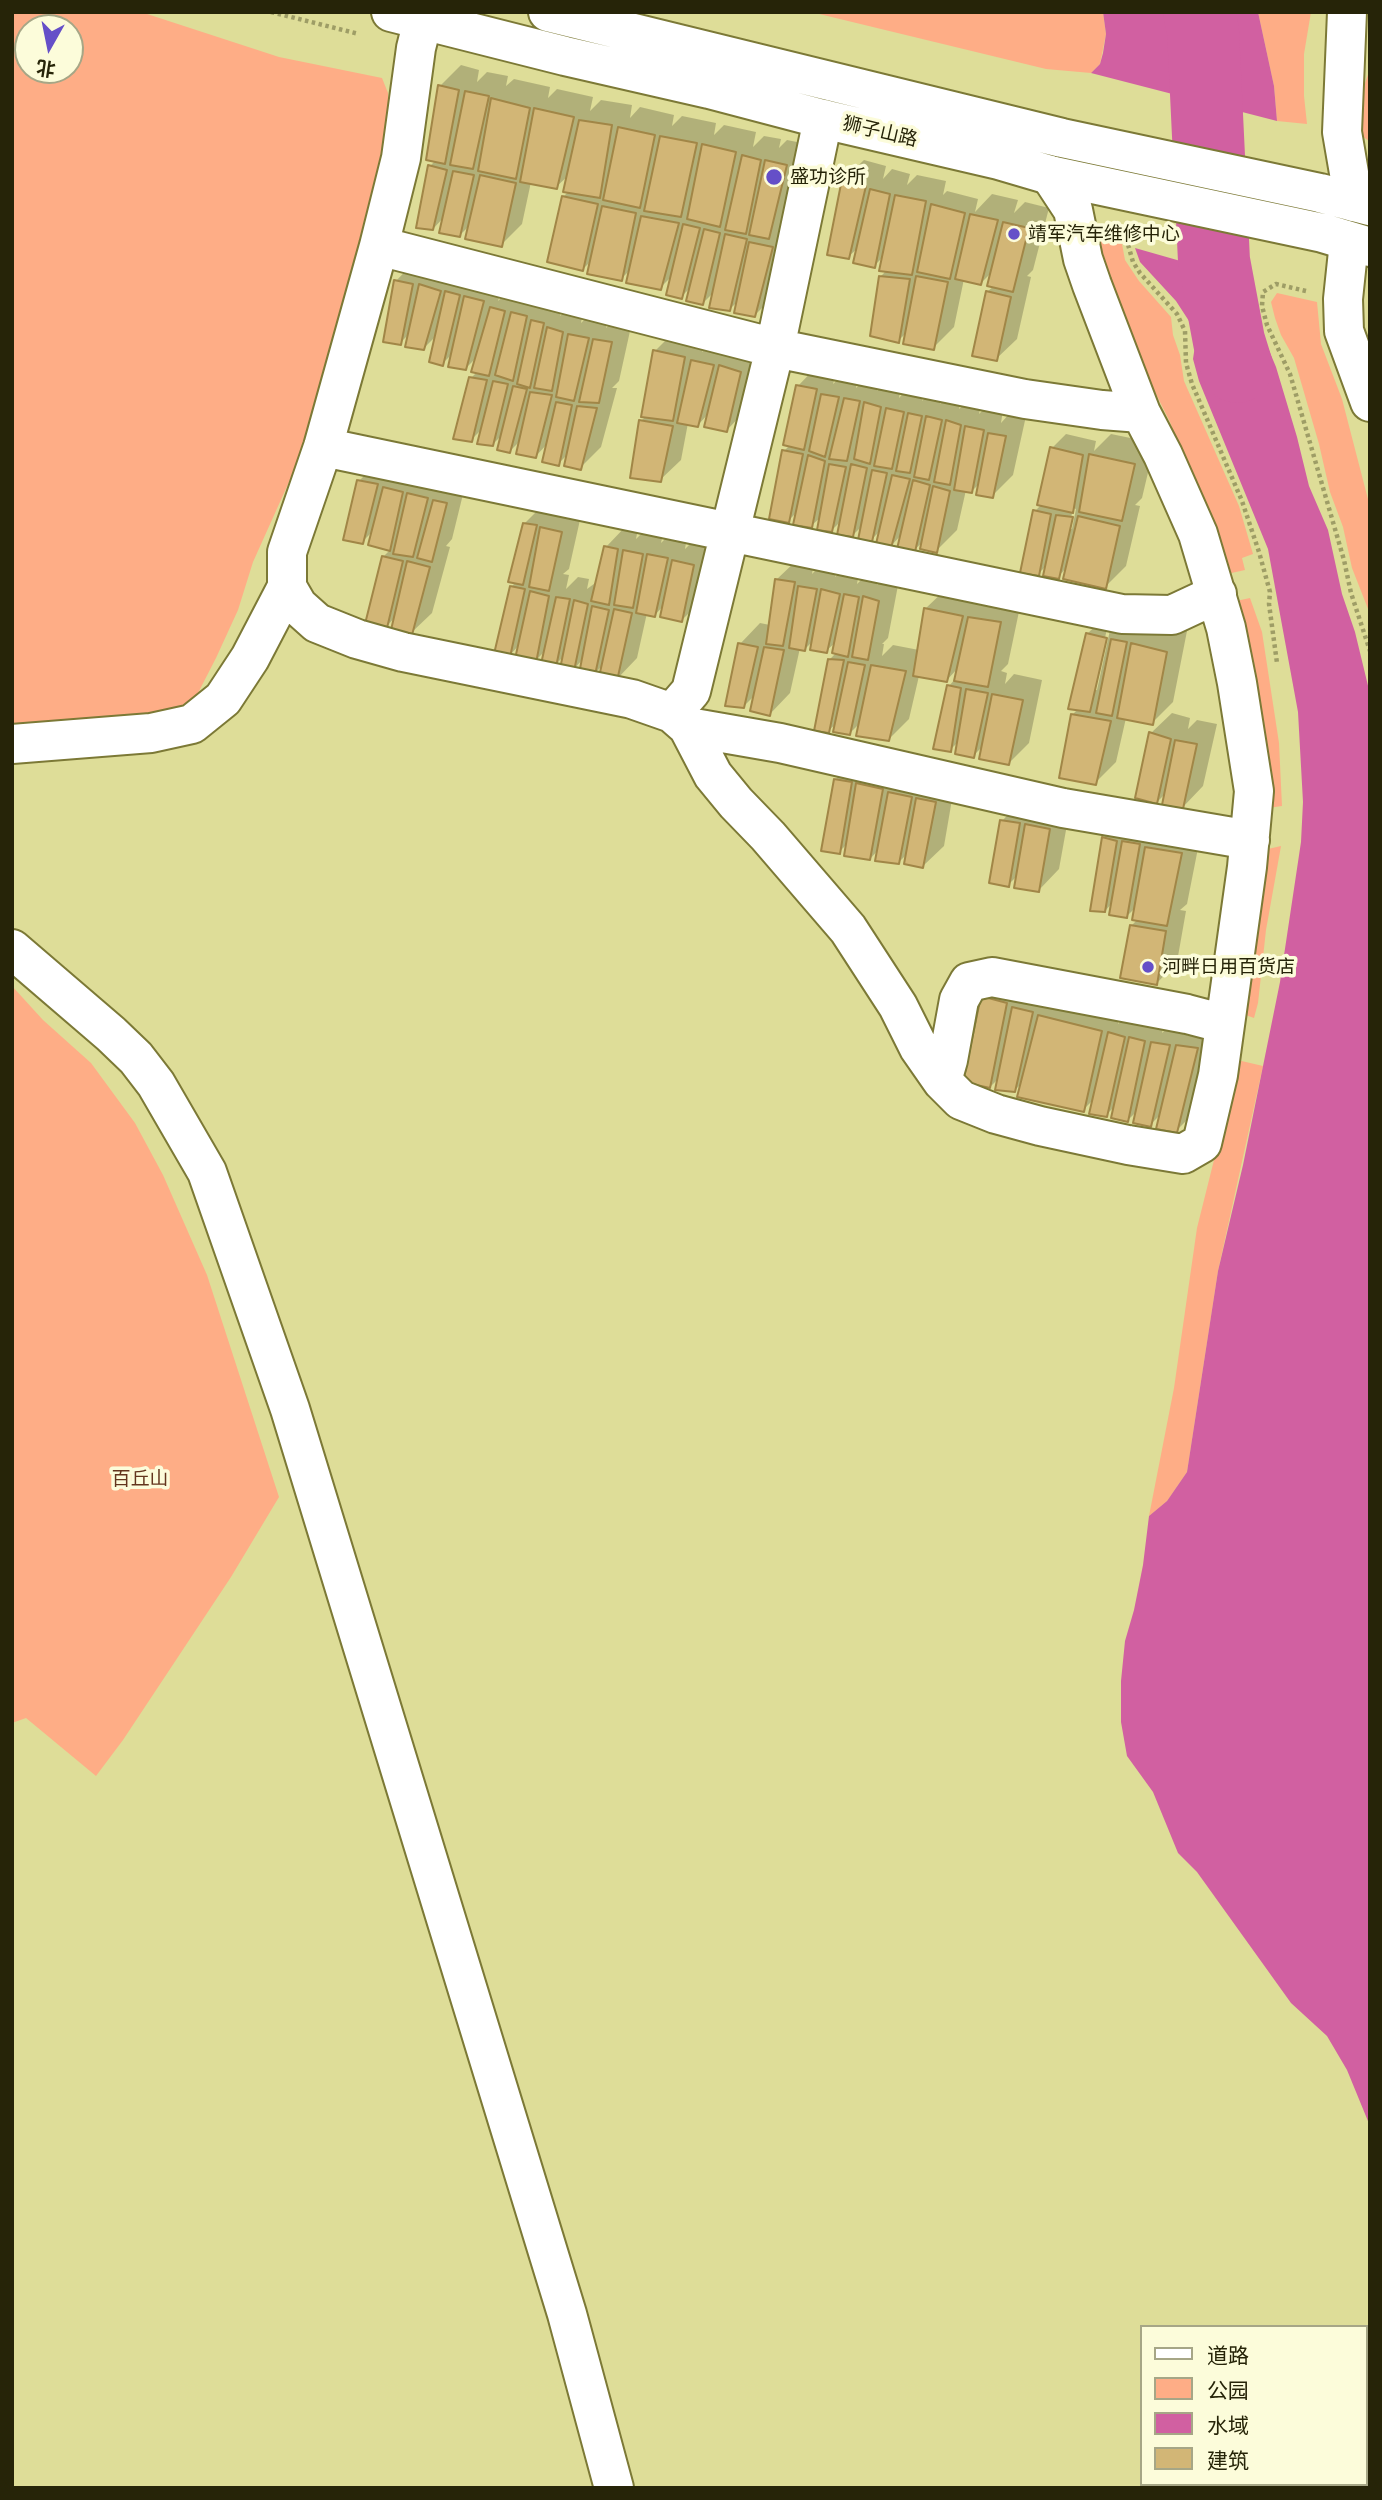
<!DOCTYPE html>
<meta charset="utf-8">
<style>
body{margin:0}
#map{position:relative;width:1382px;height:2500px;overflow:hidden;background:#dedd98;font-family:"Work Sans","Noto Sans SC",sans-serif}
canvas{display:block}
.frame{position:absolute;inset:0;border:14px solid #262408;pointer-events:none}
.legend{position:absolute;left:1140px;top:2325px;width:228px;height:161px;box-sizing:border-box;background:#fcfcda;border:2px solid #a6a686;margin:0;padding:9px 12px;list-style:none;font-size:21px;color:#262408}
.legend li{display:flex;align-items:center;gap:14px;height:35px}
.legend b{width:35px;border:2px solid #a6a686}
.north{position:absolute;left:14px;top:14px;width:70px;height:70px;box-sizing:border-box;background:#fcfcda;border:2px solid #a6a686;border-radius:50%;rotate:189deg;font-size:19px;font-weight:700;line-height:28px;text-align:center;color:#262408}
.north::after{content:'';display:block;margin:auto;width:24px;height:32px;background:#654fc8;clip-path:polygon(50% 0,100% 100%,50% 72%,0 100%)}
</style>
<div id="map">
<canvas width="1382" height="2500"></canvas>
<div class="frame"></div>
<ul class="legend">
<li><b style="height:9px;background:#fff"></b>道路</li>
<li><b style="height:19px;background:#fead86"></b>公园</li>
<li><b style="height:19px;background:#d160a1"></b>水域</li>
<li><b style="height:19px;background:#d2b676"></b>建筑</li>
</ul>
<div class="north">北</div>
</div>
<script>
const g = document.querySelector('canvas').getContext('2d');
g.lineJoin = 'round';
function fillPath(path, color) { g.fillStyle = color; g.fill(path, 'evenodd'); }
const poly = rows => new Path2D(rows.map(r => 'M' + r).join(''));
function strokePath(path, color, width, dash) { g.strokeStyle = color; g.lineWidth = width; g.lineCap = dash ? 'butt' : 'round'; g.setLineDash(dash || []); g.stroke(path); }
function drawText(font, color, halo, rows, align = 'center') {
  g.font = font + ' "Work Sans","Noto Sans SC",sans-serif'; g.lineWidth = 7; g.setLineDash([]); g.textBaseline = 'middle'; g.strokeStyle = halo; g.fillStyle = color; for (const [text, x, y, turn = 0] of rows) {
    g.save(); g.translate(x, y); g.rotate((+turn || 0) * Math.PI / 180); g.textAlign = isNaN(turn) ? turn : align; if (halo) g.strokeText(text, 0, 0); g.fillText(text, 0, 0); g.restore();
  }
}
fillPath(poly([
 [12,12,141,12,279,57,382,78,388,93,388,132,345,309,319,387,310,429,293,473,253,562,238,610,216,658,197,695,170,714,74,722,12,724],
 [28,28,70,28,70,70,28,70],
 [811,12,1103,12,1106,34,1100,64,1091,73,1046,69],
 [1258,12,1311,12,1304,54,1304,96,1307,124,1277,121,1274,86],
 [1370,69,1370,142,1357,132,1364,86],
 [1100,237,1122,244,1125,260,1139,281,1171,317,1173,335,1180,355,1184,381,1239,506,1253,554,1242,558,1245,570,1227,574,1170,422,1145,372,1096,252],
 [1277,293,1317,302,1321,344,1342,399,1370,507,1370,614,1352,568,1343,527,1330,492,1319,444,1294,358,1281,335,1275,318,1271,302],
 [1250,598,1262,632,1279,743,1282,806,1268,808,1236,601],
 [1281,846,1266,930,1258,1003,1254,1018,1240,1013,1268,849],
 [12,986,43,1020,91,1063,135,1123,163,1175,207,1275,279,1497,231,1577,123,1740,96,1776,26,1718,12,1723],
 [1233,1059,1263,1066,1218,1271,1187,1472,1167,1501,1149,1516,1174,1388,1197,1228,1219,1140]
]), '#fead86');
fillPath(poly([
 [1103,12,1258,12,1274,86,1277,121,1091,73,1100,64,1103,53,1106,34],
 [1135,248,1254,282,1253,312,1276,367,1297,437,1309,486,1328,530,1342,594,1355,632,1370,694,1370,2126,1347,2070,1327,2036,1291,2003,1197,1872,1178,1853,1153,1792,1127,1756,1121,1722,1121,1681,1125,1641,1134,1610,1143,1565,1149,1516,1167,1501,1187,1472,1218,1271,1243,1165,1280,982,1301,842,1303,802,1298,712,1268,549,1199,381,1193,359,1196,339,1189,321,1176,301,1140,262]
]), '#d160a1');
fillPath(poly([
 [461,65,479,70,477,82,487,72,508,76,506,86,514,79,550,87,548,98,557,89,593,97,590,111,601,100,632,105,630,118,640,107,674,115,672,126,682,116,716,123,714,135,724,125,756,132,753,147,764,136,781,139,779,148,787,140,807,144,789,216,781,224,792,226,776,294,755,315,739,300,730,309,714,292,703,303,692,286,681,297,673,275,660,288,631,269,621,279,592,260,583,269,563,197,569,191,569,175,556,187,531,182,522,224,501,245,471,224,460,235,444,217,433,229,430,166,436,160,440,86],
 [864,160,886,166,883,179,892,169,910,174,907,185,917,175,946,181,943,195,947,191,978,199,975,212,992,194,1018,200,1014,213,1025,202,1049,208,1033,270,1027,276,1031,277,1017,339,996,359,974,355,988,291,994,286,992,272,981,283,964,279,954,327,933,348,907,332,898,341,881,276,887,270,883,257,874,266,859,247,848,257,843,180],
 [416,260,504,281,498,301,512,287,525,290,522,303,533,292,547,295,543,310,554,300,563,303,560,316,569,308,583,312,581,323,590,314,608,318,606,328,615,319,632,322,619,381,612,388,617,388,601,447,580,468,568,454,558,464,548,443,536,456,521,440,510,451,503,434,493,444,482,429,471,440,471,378,477,372,477,357,466,368,452,354,442,364,437,335,424,348,410,333,400,343,396,281],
 [675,331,705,337,702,352,713,341,761,351,747,409,727,430,709,413,698,425,688,423,681,460,660,480,641,421,646,416,655,351],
 [818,365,837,369,833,384,844,374,858,376,856,388,866,378,879,381,877,391,886,382,901,386,899,398,908,388,924,392,922,401,930,393,942,395,940,404,948,396,961,399,959,409,968,401,981,405,979,414,987,406,1003,410,1001,423,1010,413,1026,416,1013,475,992,496,980,483,972,491,966,490,957,530,936,551,924,541,914,550,902,534,891,546,881,530,871,540,863,525,852,536,842,520,832,530,821,517,811,526,798,511,788,521,784,451,790,445,798,386],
 [1066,434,1096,441,1094,451,1111,434,1155,443,1142,498,1135,505,1140,506,1126,566,1105,587,1067,567,1058,577,1048,564,1038,574,1035,511,1042,504,1052,448],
 [1073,508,1076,509,1072,529,1069,529],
 [380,460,466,482,452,539,446,546,450,547,432,613,411,633,396,616,387,626,383,557,391,549,370,544,374,530,362,542,359,481],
 [545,503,556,505,554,515,562,507,582,511,569,569,563,574,569,575,566,589,578,577,589,579,587,589,598,581,606,547,626,526,638,529,636,539,645,530,663,534,661,543,669,535,687,537,685,549,694,540,714,545,702,600,682,620,664,605,655,615,647,613,637,658,617,679,604,664,594,674,583,659,573,670,564,656,555,665,545,651,535,661,520,644,510,655,511,587,516,582,524,524],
 [797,560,814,562,812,574,820,566,837,569,835,577,843,570,859,573,857,584,866,575,878,576,877,585,885,576,899,580,888,638,882,644,884,644,882,656,893,645,919,650,925,609,946,589,983,596,980,606,990,597,1021,602,1008,664,1001,671,1007,673,1005,684,1014,674,1042,680,1029,743,1009,763,984,745,973,756,959,741,950,750,949,686,956,678,958,668,947,680,919,676,909,719,888,740,861,722,850,733,837,723,828,731,829,660,836,653,837,641,826,651,813,641,805,649,800,648,790,693,770,714,755,695,743,707,740,644,760,623,770,625,776,580],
 [1108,614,1187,631,1173,702,1152,723,1126,718,1116,762,1095,783,1072,715,1078,709,1087,634],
 [1107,629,1110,630,1097,690,1093,690],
 [1172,713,1190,718,1188,729,1197,720,1217,724,1203,786,1183,807,1166,793,1157,802,1151,733],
 [856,759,955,782,944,846,923,866,908,853,899,862,879,849,870,859,848,843,839,852,835,780],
 [1022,800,1070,808,1059,869,1039,890,1018,875,1008,885,1002,821],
 [1124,818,1201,833,1187,904,1180,910,1186,911,1177,962,1157,983,1131,926,1138,919,1136,907,1126,917,1113,902,1105,911,1103,838],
 [1003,977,1121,1011,1118,1024,1130,1012,1144,1016,1142,1026,1151,1017,1165,1020,1162,1033,1174,1022,1189,1025,1187,1036,1198,1025,1217,1028,1197,1110,1176,1131,1161,1114,1150,1125,1138,1110,1128,1120,1116,1105,1106,1115,1094,1099,1083,1110,1023,1082,1014,1091,1000,1077,990,1087,982,997]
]), '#0003');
strokePath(poly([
 [1199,12,1203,31,1214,261,1229,341,1237,367]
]), '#d160a1', 72);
const building = poly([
 [438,85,459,90,445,164,426,160,438,85],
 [465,91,489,96,473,169,450,165,465,91],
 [491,98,530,108,516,179,478,171,491,98],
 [534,108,574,117,557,189,520,182,534,108],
 [579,120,612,125,600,198,563,192,579,120],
 [618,127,655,135,640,208,603,200,618,127],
 [660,136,697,143,681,217,644,211,660,136],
 [702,144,736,152,720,227,687,219,702,144],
 [742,155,761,160,746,234,725,230,742,155],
 [765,160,787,165,769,239,749,235,765,160],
 [428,165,447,170,433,230,416,228,428,165],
 [453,171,474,175,460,237,439,233,453,171],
 [480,175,516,183,502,247,465,239,480,175],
 [842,179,866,186,849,259,827,255,842,179],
 [870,189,890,194,875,268,853,263,870,189],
 [895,195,926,201,912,275,879,271,895,195],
 [562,196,598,204,583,271,547,262,562,196],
 [931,204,965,213,950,279,917,272,931,204],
 [602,206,636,213,622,281,587,274,602,206],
 [970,214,998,220,981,285,955,279,970,214],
 [641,216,679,223,661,290,626,283,641,216],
 [1003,222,1029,228,1013,292,987,286,1003,222],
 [683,224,700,228,682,299,666,295,683,224],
 [704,229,720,233,703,305,686,301,704,229],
 [725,234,747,239,730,311,709,308,725,234],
 [749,242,773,247,755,317,734,313,749,242],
 [879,276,910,279,899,343,870,336,879,276],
 [916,276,948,282,934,350,903,344,916,276],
 [394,280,413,284,401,345,383,342,394,280],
 [419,284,441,291,424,350,405,347,419,284],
 [445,291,460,295,443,366,429,362,445,291],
 [986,291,1011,297,997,361,972,356,986,291],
 [464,296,484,301,466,370,448,367,464,296],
 [490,307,505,311,489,376,471,372,490,307],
 [511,312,527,316,513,381,495,375,511,312],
 [531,320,544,323,530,388,517,384,531,320],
 [547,327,563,332,552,391,534,388,547,327],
 [568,334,589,338,574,401,556,397,568,334],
 [593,339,612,342,599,403,579,402,593,339],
 [653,350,685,357,673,421,641,417,653,350],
 [691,360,714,365,698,427,677,423,691,360],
 [719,365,741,372,727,432,704,427,719,365],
 [469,377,487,380,472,442,453,439,469,377],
 [493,381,508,384,493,446,477,444,493,381],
 [796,385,817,389,804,450,783,445,796,385],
 [513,386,527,389,510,453,497,450,513,386],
 [530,392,552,395,536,458,516,454,530,392],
 [821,394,839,397,825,457,809,451,821,394],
 [844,398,860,401,847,461,829,459,844,398],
 [556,402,572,405,559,466,542,462,556,402],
 [864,402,881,407,870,464,854,459,864,402],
 [577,406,597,408,581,470,564,466,577,406],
 [886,408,904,412,892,469,874,466,886,408],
 [908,413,922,416,910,473,896,471,908,413],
 [926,416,942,420,929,480,914,477,926,416],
 [639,420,673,426,661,482,630,478,639,420],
 [946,420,961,425,950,485,934,482,946,420],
 [965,426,984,430,972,493,954,490,965,426],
 [988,433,1006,436,993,498,976,495,988,433],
 [1050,447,1083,455,1073,513,1037,505,1050,447],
 [782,450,803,454,789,523,769,519,782,450],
 [1089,454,1135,464,1122,521,1079,512,1089,454],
 [808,455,825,461,812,528,793,525,808,455],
 [829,464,846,467,832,532,817,530,829,464],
 [851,464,867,468,853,537,837,535,851,464],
 [872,470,887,473,872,542,858,540,872,470],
 [892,475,910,479,891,548,876,544,892,475],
 [357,480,378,484,363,544,343,540,357,480],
 [913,480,930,485,915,552,897,549,913,480],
 [933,486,950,491,937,553,920,549,933,486],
 [383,487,403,492,390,551,368,545,383,487],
 [407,493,428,498,413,557,393,554,407,493],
 [433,500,447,503,432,562,417,558,433,500],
 [1033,510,1051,514,1039,576,1020,573,1033,510],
 [1056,515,1073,517,1059,579,1043,576,1056,515],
 [1078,516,1120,526,1106,589,1063,579,1078,516],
 [523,523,537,525,523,585,508,582,523,523],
 [540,527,562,532,549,591,529,587,540,527],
 [604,546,618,549,609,605,591,601,604,546],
 [623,550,643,554,633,608,614,605,623,550],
 [647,554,668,558,655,617,636,613,647,554],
 [382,556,403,561,387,628,365,624,382,556],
 [672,560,694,565,682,622,660,617,672,560],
 [407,561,430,567,412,635,391,630,407,561],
 [775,579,795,582,783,646,766,644,775,579],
 [510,586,525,589,510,657,494,654,510,586],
 [798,586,817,589,805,651,789,648,798,586],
 [821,589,840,594,827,653,810,650,821,589],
 [530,591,549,596,536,663,515,659,530,591],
 [844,594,859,597,848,657,832,653,844,594],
 [863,596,879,601,868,660,852,657,863,596],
 [556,597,570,599,556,667,541,664,556,597],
 [574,600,588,604,574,671,560,669,574,600],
 [592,606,609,610,595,675,579,674,592,606],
 [924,608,963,616,947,682,913,676,924,608],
 [614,609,632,613,617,681,599,677,614,609],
 [968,617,1001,622,988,687,954,681,968,617],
 [1086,633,1107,638,1090,712,1068,709,1086,633],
 [1111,639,1127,642,1112,716,1096,713,1111,639],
 [738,643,758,647,744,708,725,706,738,643],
 [1131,643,1167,652,1153,725,1117,718,1131,643],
 [764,647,784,650,770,716,750,711,764,647],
 [828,659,844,660,829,733,814,731,828,659],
 [848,662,865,665,850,735,833,732,848,662],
 [871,665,906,671,889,741,856,736,871,665],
 [947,685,961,688,951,752,933,749,947,685],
 [966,689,988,693,974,758,955,754,966,689],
 [992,694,1023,700,1009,765,979,759,992,694],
 [1071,714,1111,721,1096,785,1059,778,1071,714],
 [1149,732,1171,739,1157,804,1135,798,1149,732],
 [1175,740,1197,744,1183,809,1162,805,1175,740],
 [834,779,852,782,840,854,821,851,834,779],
 [856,783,883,789,870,860,844,856,856,783],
 [888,792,912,797,899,864,875,861,888,792],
 [916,798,936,802,923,868,904,864,916,798],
 [1000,820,1020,823,1009,887,989,883,1000,820],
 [1025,824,1050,829,1039,892,1014,888,1025,824],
 [1102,837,1117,841,1105,912,1090,911,1102,837],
 [1122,841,1140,844,1127,918,1109,915,1122,841],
 [1145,847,1182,853,1167,926,1132,920,1145,847],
 [1130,925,1166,931,1157,985,1120,978,1130,925],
 [981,996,1007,1003,990,1088,963,1082,981,996],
 [1012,1007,1033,1012,1015,1092,995,1090,1012,1007],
 [1038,1015,1102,1031,1084,1112,1017,1097,1038,1015],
 [1108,1032,1125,1037,1107,1117,1089,1114,1108,1032],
 [1129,1037,1145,1041,1128,1122,1111,1118,1129,1037],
 [1151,1042,1170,1045,1151,1127,1133,1123,1151,1042],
 [1176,1045,1198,1048,1177,1133,1156,1129,1176,1045]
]);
fillPath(building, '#d2b676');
strokePath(building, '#a18647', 2);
const minor = poly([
 [1347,12,1342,132,1354,202],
 [423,20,416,48,401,158,379,246,323,447,287,552,287,587,298,606,317,623,357,639,403,652,632,699,672,713,688,727,713,775,736,803,768,836,848,929,898,1006,919,1048,942,1081,961,1100,996,1114,1040,1126,1128,1145,1183,1154,1202,1143,1218,1075,1247,867,1254,791,1237,683,1226,628,1198,534,1163,455,1141,413,1092,285,1083,259,1073,210,1050,175],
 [1349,242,1343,299,1344,331,1370,402],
 [379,246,775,348,1025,399,1102,410,1141,413],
 [323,447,1122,614,1172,615,1217,594],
 [672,713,691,691,775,348,823,119],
 [688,727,780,743,1063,808,1250,840],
 [12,744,151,733,192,724,223,699,250,658,287,587],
 [12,949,111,1034,136,1058,156,1084,207,1172,290,1409,567,2314,614,2488],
 [942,1081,948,1060,959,1000,969,982,992,977,1187,1014,1225,1024]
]);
const secondary = poly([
 [391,12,565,56,709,89,823,119,999,160,1050,175,1323,233,1370,247],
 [548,12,1062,138,1320,193,1370,206]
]);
strokePath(minor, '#7c7936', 42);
strokePath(secondary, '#7c7936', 42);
strokePath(poly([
 [271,12,359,34],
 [1119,235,1127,241,1133,262,1140,273,1177,314,1185,331,1186,363,1192,384,1242,501,1259,552,1270,592,1269,604,1277,663],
 [1306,291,1276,284,1263,292,1262,306,1267,325,1290,374,1344,560,1351,593,1370,651]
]), '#9e9d66', 4.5, [3.5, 3.5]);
strokePath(minor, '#fff', 38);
strokePath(secondary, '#fff', 38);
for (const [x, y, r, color] of [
 [774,177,9,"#654fc8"],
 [1014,234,7,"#654fc8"],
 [1148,967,7,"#654fc8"]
]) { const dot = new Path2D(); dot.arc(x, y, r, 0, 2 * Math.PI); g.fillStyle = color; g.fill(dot); strokePath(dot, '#fcfcda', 2.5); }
drawText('19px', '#262408', '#fcfcda', [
 ["狮子山路",880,132,13]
]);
drawText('19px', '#262408', '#fcfcda', [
 ["盛功诊所",790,177],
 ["靖军汽车维修中心",1028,234],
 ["河畔日用百货店",1162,967]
], 'left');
drawText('19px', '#63351d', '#fcfcda', [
 ["百丘山",140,1479]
]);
</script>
